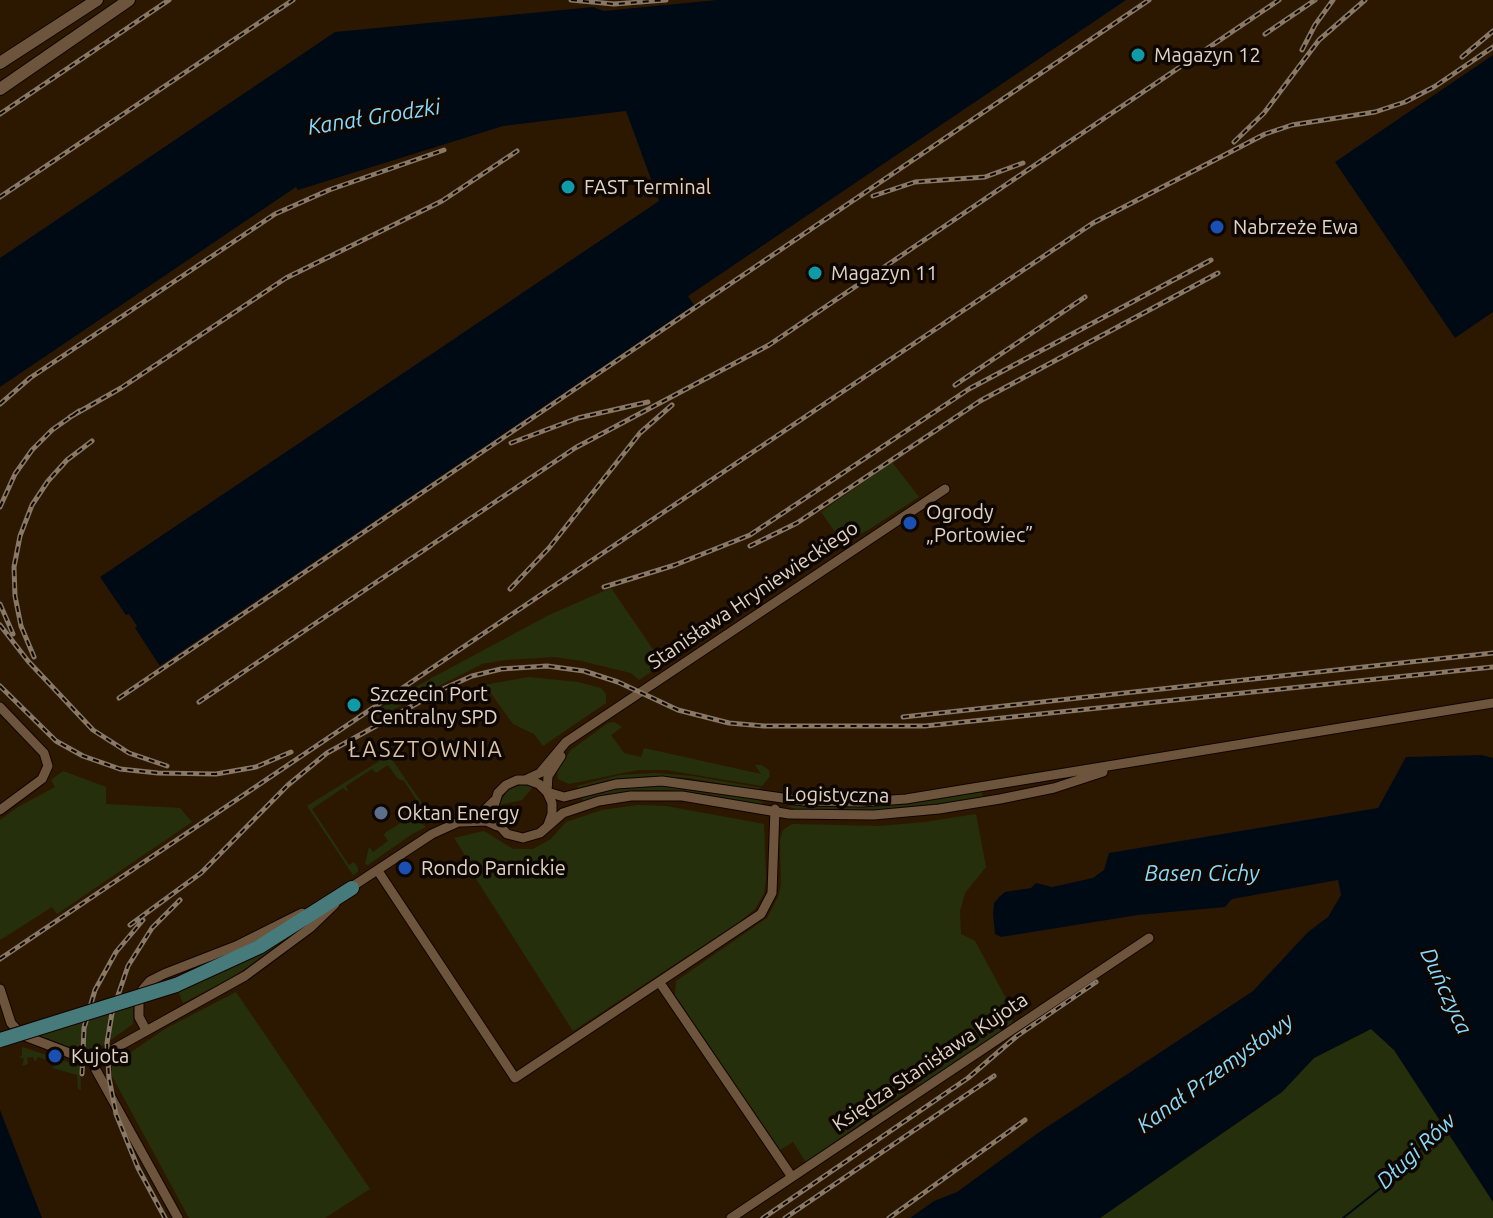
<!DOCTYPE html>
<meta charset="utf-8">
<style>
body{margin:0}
canvas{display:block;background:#2c1800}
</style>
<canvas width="1493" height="1218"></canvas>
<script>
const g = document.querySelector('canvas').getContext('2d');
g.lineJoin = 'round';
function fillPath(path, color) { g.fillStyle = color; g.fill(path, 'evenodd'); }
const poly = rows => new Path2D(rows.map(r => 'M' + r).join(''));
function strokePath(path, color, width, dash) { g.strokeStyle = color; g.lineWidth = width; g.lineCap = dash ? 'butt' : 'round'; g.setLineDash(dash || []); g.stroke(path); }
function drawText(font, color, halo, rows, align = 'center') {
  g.font = font + ' Ubuntu,sans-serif'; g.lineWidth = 7; g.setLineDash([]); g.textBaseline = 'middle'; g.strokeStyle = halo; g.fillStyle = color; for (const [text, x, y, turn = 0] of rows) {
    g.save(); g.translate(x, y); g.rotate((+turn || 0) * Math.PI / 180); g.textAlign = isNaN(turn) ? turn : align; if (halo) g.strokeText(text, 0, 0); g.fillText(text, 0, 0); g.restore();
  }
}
fillPath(poly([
 [892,462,919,497,868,530,843,543,821,512],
 [611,588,663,664,639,680,631,673,581,661,555,657,505,660,482,664,390,711,369,720,367,717,402,694,549,615],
 [528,677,578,682,601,688,606,694,606,703,543,746,534,734,513,724,485,685],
 [614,722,622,727,611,735,624,753,641,757,644,748,761,774,755,765,761,765,769,770,770,776,762,786,666,770,638,770,569,784,558,779,557,770,571,750,608,723],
 [389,755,435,822,431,822,404,781,398,779,388,765,376,773,372,769,346,786,348,792,343,788,312,809,349,865,354,862,358,868,358,872,353,875,307,806],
 [63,771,106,787,106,804,180,808,192,822,57,914,52,907,0,940,0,820,18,807,55,787,51,780],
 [655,773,692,776,762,788,753,790,689,778,652,776,608,780,578,788,577,786,620,775],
 [523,785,533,787,522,800,499,805,508,789],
 [670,785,756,799,764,803,756,805,667,790,638,790,583,801,582,797,624,787],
 [982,792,983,798,877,811,799,810,786,806,899,804],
 [638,805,666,806,764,824,766,878,764,894,755,909,739,922,573,1031,466,863,468,860,454,838,484,831,513,849,533,849,551,839,566,822,602,810],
 [976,814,986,867,965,893,960,911,961,934,975,941,1013,1011,1012,1024,920,1085,912,1082,908,1084,906,1092,806,1162,793,1142,780,1150,675,995,676,981,767,918,778,897,781,885,780,839,783,830,792,824,879,826,925,822],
 [418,820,426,827,412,834,368,865,365,864,369,847,373,852,388,841,384,835,386,832,404,821],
 [309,923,265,957,225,981,183,1003,178,991,261,953],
 [236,992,370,1189,325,1218,189,1218,112,1076,112,1065,165,1029],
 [133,1006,133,1024,95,1051,86,1053,38,1035],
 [1371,1029,1394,1050,1456,1145,1493,1202,1493,1218,1100,1218,1282,1092,1314,1058],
 [22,1047,80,1066,81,1090,78,1089,77,1075,53,1068,55,1062,38,1057,35,1062,33,1057,27,1058,28,1064,22,1066,24,1059,19,1057,22,1056]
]), '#262f0c');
fillPath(poly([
 [717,0,1126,0,688,296,694,305,160,666,135,628,137,626,129,614,126,615,100,577,659,201,626,111,503,126,298,190,296,187,0,387,0,258,335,32,593,7,604,11],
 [1493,55,1493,312,1455,338,1335,162],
 [1481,755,1493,758,1493,1202,1394,1050,1371,1029,1314,1058,1282,1092,1100,1218,910,1218,934,1201,957,1192,1038,1133,1253,991,1308,932,1328,917,1341,895,1338,880,1232,899,1225,907,1138,915,1001,937,995,934,993,914,994,903,999,897,1005,892,1031,888,1036,883,1052,887,1093,878,1104,870,1109,853,1378,808,1406,757],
 [0,1110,42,1218,0,1218]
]), '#000a14');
strokePath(poly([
 [1343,1218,1387,1183,1442,1127]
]), '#000a14', 2);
const minor = poly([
 [0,707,44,753,48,766,42,779,0,810],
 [525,780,540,773,566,742,945,489],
 [547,792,564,797,616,784,662,781,804,801,861,802,906,799,1493,703],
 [547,792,548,776,561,756],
 [461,822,486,821,497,826],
 [548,825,552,814,552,803,547,792,539,784,528,780,517,780,506,785,498,793,493,809,497,823,507,834,523,838,540,833,563,813,599,801,631,796,682,796,789,814,874,815,939,809,1000,799,1054,788,1103,772],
 [378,871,515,1078,761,914,772,893,775,809],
 [347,890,432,834,485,810,494,801],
 [660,983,792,1177],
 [0,989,11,1023,22,1035,85,1059,94,1060],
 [146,1030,139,1017,139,1002,143,989,150,981,164,974,236,946,302,913],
 [94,1060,245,976,310,928,335,904],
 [94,1060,96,1070,178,1218],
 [731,1218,1149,938]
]);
const secondary = poly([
 [0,63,97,0],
 [0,89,129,0]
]);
const primary = poly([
 [176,985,259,947,352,888]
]);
strokePath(minor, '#130300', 11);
strokePath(secondary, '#130300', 14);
strokePath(primary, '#130300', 16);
strokePath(minor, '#6c553c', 9);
strokePath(secondary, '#6c553c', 12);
strokePath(primary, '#477b7b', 14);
const rail = poly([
 [571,0,614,4,666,0],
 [1265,34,1315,0],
 [1302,50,1315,25,1333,0],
 [1462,57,1493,31],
 [0,114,169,0],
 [1234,142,1264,113,1319,40,1365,0],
 [873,196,915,182,985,177,1023,163],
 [0,197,293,0],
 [955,385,1085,297],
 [0,404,30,378,275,214,329,190,444,150],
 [70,417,121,388,286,278,442,201,517,151],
 [511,443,578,418,648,402],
 [0,507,15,474,32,450,52,430,79,411],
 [750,546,797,523,980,401,1218,273],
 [604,587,675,565,750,535,969,389,1211,260],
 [510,589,549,548,640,433,672,405],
 [0,604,13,634],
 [0,625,28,661,93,730,129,753,167,766],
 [34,657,21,626,15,596,14,567,20,536,32,505,48,481,67,460,92,441],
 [0,686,56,741,83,756,120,769,158,773,216,774,256,767,291,752],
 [119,698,1149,0],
 [199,702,575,448,769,345,1279,0],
 [903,717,1493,653],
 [130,925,201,873,288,785,327,753,445,688,472,676,501,669,547,666,584,671,618,682,678,710,729,723,764,726,925,726,1493,667],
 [0,959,1093,223,1265,134,1292,125,1375,112,1405,102,1434,87,1493,47],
 [82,1074,84,1028,95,990,116,952,143,920],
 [165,1218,138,1168,116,1114,109,1078,107,1043,112,1013,128,966,152,928,180,900],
 [763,1218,968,1078,1017,1036,1096,982],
 [785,1218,994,1076],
 [889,1218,1025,1120]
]);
strokePath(rail, '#897865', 5);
strokePath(rail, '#0d0601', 2, [6]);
const primaryBridge = poly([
 [0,1040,176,985]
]);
strokePath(primaryBridge, '#130300', 16, []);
strokePath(primaryBridge, '#477b7b', 14);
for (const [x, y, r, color] of [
 [1138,55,8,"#0f9aa8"],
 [568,187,8,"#0f9aa8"],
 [1217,227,8,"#1a4fb4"],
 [815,273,8,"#0f9aa8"],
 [910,523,8,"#1a4fb4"],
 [354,705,8,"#0f9aa8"],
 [381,813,8,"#5c6f8a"],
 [405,868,8,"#1a4fb4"],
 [55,1056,8,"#1a4fb4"]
]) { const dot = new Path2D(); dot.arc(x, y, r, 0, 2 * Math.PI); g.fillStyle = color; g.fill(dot); strokePath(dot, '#0d0601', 3); }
drawText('20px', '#e1d3c5', '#0d0601', [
 ["Magazyn 12",1154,55],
 ["FAST Terminal",584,187],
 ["Nabrzeże Ewa",1233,227],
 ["Magazyn 11",831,273],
 ["Ogrody",926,512],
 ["„Portowiec”",926,535],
 ["Szczecin Port",370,694],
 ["Centralny SPD",370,717],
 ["Oktan Energy",397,813],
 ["Rondo Parnickie",421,868],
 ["Kujota",71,1056]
], 'left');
drawText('20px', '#e1d3c5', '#0d0601', [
 ["Stanisława Hryniewieckiego",753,595,-34],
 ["Logistyczna",837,795,1],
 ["Księdza Stanisława Kujota",930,1062,-34]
]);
drawText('italic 22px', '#88d9fc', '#0d0601', [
 ["Kanał Grodzki",374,117,-9],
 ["Basen Cichy",1202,874],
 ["Duńczyca",1446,991,65],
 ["Kanał Przemysłowy",1215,1073,-36],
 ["Długi Rów",1416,1151,-43]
]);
g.letterSpacing = '2px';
drawText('22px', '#d9bfa2', '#0d0601', [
 ["ŁASZTOWNIA",426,750]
]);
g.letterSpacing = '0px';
</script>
